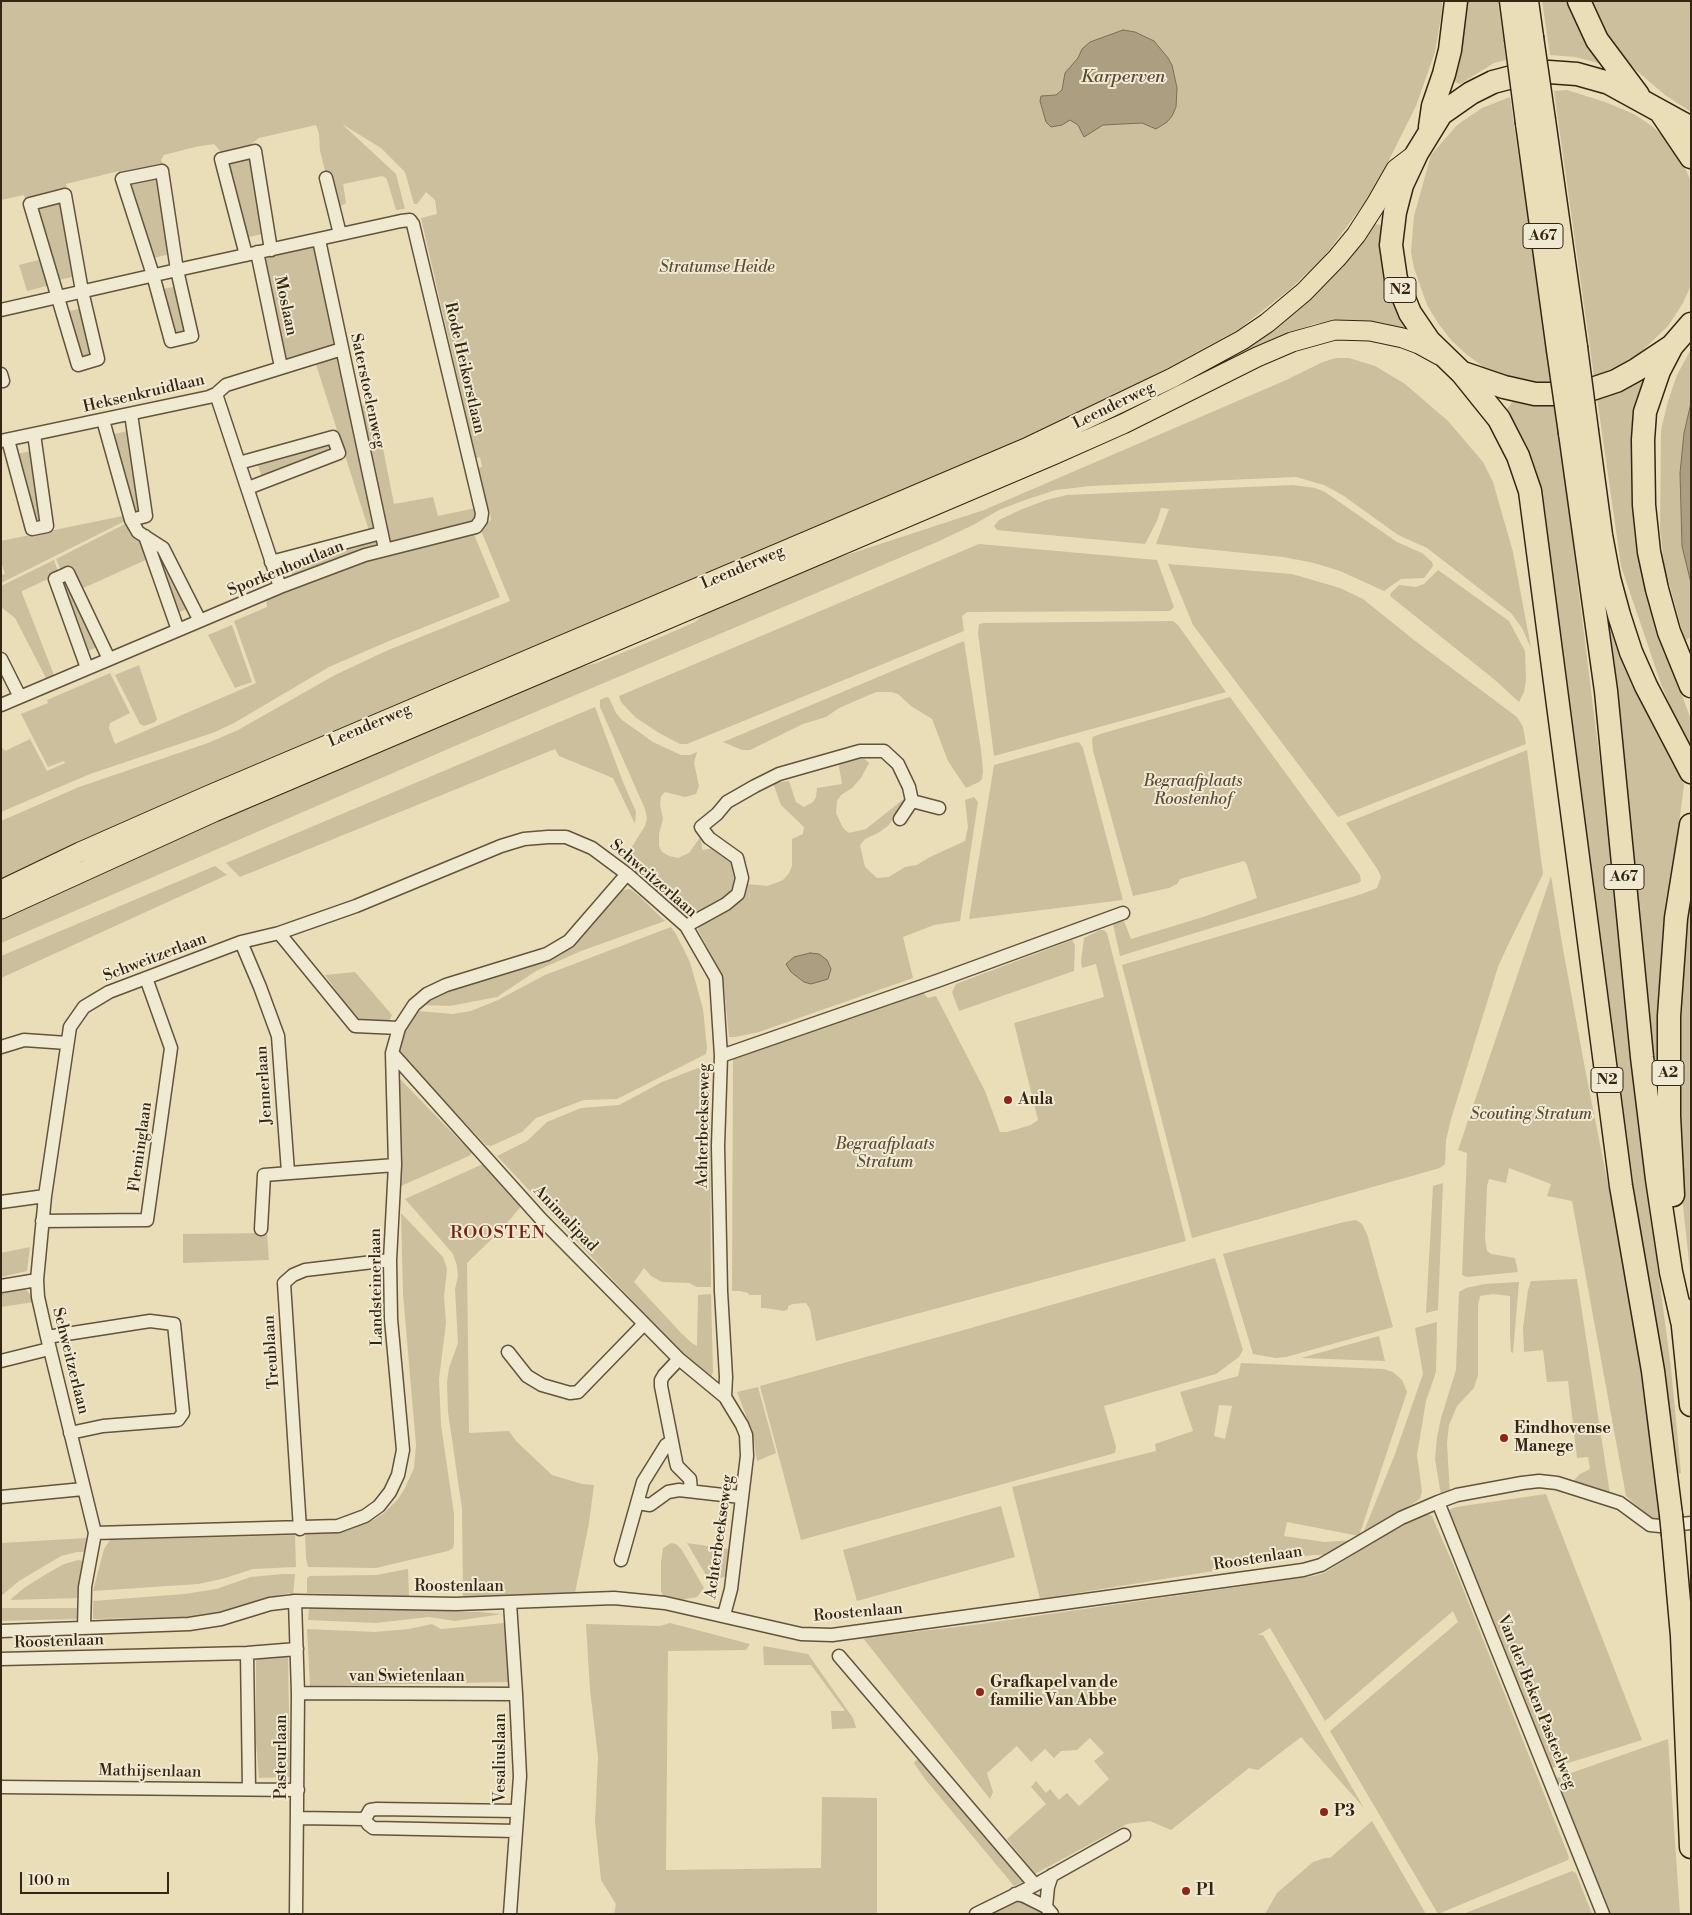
<!DOCTYPE html>
<style>
body{margin:0}
#map{position:relative;width:1692px;height:1915px;overflow:hidden;background:#eadeb9;font-family:"Libre Bodoni",serif}
canvas{display:block}
.frame{position:absolute;inset:0;border:2px solid #352513;pointer-events:none}
.scale{position:absolute;left:20px;top:1872px;width:149px;height:22px;box-sizing:border-box;border:2px solid #352513;border-top:0;padding-left:6px;font-size:15px;line-height:18px;white-space:nowrap;color:#352513;-webkit-text-stroke:4px #f1ead2;paint-order:stroke}
</style>
<div id="map">
<canvas width="1692" height="1915"></canvas>
<div class="frame"></div>
<div class="scale">100 m</div>
</div>
<script>
const g = document.querySelector('canvas').getContext('2d');
g.lineJoin = 'round';
function fillPath(path, color) { g.fillStyle = color; g.fill(path, 'evenodd'); }
const poly = rows => new Path2D(rows.map(r => 'M' + r).join(''));
function strokePath(path, color, width, dash) { g.strokeStyle = color; g.lineWidth = width; g.lineCap = dash ? 'butt' : 'round'; g.setLineDash(dash || []); g.stroke(path); }
function drawText(font, color, halo, rows, align = 'center') {
  g.font = font + ' "Libre Bodoni",serif'; g.lineWidth = 4; g.setLineDash([]); g.textBaseline = 'middle'; g.strokeStyle = halo; g.fillStyle = color; for (const [text, x, y, turn = 0] of rows) {
    g.save(); g.translate(x, y); g.rotate((+turn || 0) * Math.PI / 180); g.textAlign = isNaN(turn) ? turn : align; if (halo) g.strokeText(text, 0, 0); g.fillText(text, 0, 0); g.restore();
  }
}
fillPath(poly([
 [1,1,1442,1,1442,11,1435,52,1416,106,1374,190,1324,257,1289,290,1239,329,1146,380,990,455,220,783,193,791,113,828,1,884,1,821,79,787,208,743,238,730,335,675,386,651,510,601,480,528,491,520,490,511,486,513,477,468,482,467,480,457,476,458,421,218,437,214,435,200,426,192,417,204,414,204,405,172,381,148,342,124,396,174,405,209,396,210,388,183,386,178,382,176,343,184,346,203,339,207,332,198,320,151,319,134,316,125,259,138,250,145,226,152,220,151,214,144,195,147,164,155,161,160,164,168,121,178,119,171,66,184,67,192,26,201,24,195,1,200],
 [1465,1,1498,1,1506,60,1494,63,1460,84,1452,81],
 [1542,1,1574,1,1602,58,1598,63,1575,57,1550,55],
 [1591,1,1691,1,1691,112,1665,95,1630,65,1610,40,1602,27],
 [1567,90,1605,102,1634,114,1652,126,1671,144,1686,170,1691,182,1691,285,1683,303,1668,326,1641,352,1620,365,1594,377,1554,91],
 [1510,97,1544,331,1551,384,1543,385,1514,380,1489,371,1466,354,1451,340,1438,323,1427,305,1414,268,1411,252,1414,216,1431,155,1457,125,1482,108],
 [252,154,266,233,245,238,225,162],
 [161,172,171,254,148,259,124,180],
 [60,198,76,276,55,281,33,206],
 [1375,224,1381,225,1382,228,1407,329,1378,322,1346,320,1314,324,1252,349,1210,370,1195,375],
 [313,246,317,249,336,344,334,347,288,360,282,357,264,256],
 [42,259,50,285,27,291,19,265],
 [178,286,188,332,175,338,158,290],
 [84,308,94,354,81,361,64,312],
 [1691,349,1691,403,1684,433,1689,576,1691,583,1691,637,1685,641,1664,565,1660,528,1661,430,1668,401,1677,375],
 [338,357,340,359,376,528,370,534,315,361],
 [1336,358,1349,358,1375,366,1405,384,1448,421,1483,462,1493,482,1513,552,1531,648,1522,628,1511,613,1427,548,1398,535,1344,496,1324,485,1296,477,1090,486,1056,490,1025,500,999,510,973,525,937,542,462,743,1,943,1,917,38,898,524,689,573,669,597,663,656,639,695,622,705,613,819,564,984,510,1284,381,1323,362],
 [1644,376,1633,417,1631,440,1633,471,1674,673,1691,720,1691,755,1661,684,1621,566,1597,398],
 [1513,401,1554,405,1563,464,1607,819,1630,1057,1671,1368,1681,1473,1672,1474,1627,1184,1540,491,1536,471,1529,449,1507,409],
 [374,403,394,504,433,497,438,516,476,508,476,521,391,542,388,540,359,406],
 [132,430,144,514,136,517,110,435],
 [330,440,335,450,263,481,256,459],
 [35,450,45,522,36,526,13,455],
 [1293,485,1315,488,1325,492,1397,542,1422,553,1432,562,1433,566,1424,578,1401,579,1384,591,1340,571,1314,563,1283,557,1156,544,1169,509,1161,508,1157,521,1145,544,1016,532,997,530,994,526,999,520,1020,510,1046,500,1067,495],
 [127,515,129,519,1,583,1,575,5,574,1,561,1,541],
 [129,522,142,539,150,558,79,590,62,573,56,559],
 [473,532,500,597,389,641,329,667,234,723,215,732,90,774,1,812,1,747,5,751,30,739,47,771,65,763,64,761,48,767,21,714,48,703,47,700,110,673,130,713,110,723,109,728,115,744,256,683,234,621,267,607,266,597,376,555],
 [375,537,378,542,375,546,293,577,288,559],
 [979,544,1157,560,1174,607,1170,611,967,612,962,616,964,631,687,744,680,744,659,733,635,717,621,702,619,696],
 [154,545,192,607,174,614],
 [54,560,59,574,22,591,22,593,54,675,46,678,15,618,1,607,1,586],
 [1168,564,1292,574,1340,588,1363,599,1414,640,1517,717,1523,727,1526,744,1338,817,1193,625],
 [1438,570,1509,621,1525,651,1526,680,1524,692,1519,702,1495,680,1390,596,1391,593,1399,585,1416,587,1424,584],
 [65,577,102,645,83,653,60,579],
 [1173,621,1178,625,1226,692,994,756,978,633,979,624,984,623],
 [1607,622,1631,667,1684,785,1667,916,1660,985,1658,1054,1658,1127],
 [232,625,252,682,235,688,208,635],
 [964,641,981,750,983,771,982,779,979,782,966,788,948,761,932,719,911,706,898,694,891,692,876,692,839,708,826,717,803,724,750,750,742,750,723,742],
 [139,665,157,719,155,722,144,726,140,724,115,675],
 [606,697,609,698,616,713,622,720,653,742,681,755,690,755,697,752,694,763,699,786,696,794,685,797,665,792,661,796,660,805,663,819,659,834,659,846,662,852,669,856,678,858,689,853,701,836,702,850,714,848,723,852,738,868,734,892,687,918,685,919,623,861,645,826,647,818,645,809,600,707,600,700],
 [1230,697,1360,875,1361,881,1358,883,1120,956,1113,924,1124,921,1131,939,1203,917,1257,898,1247,865,1244,861,1180,879,1177,884,1169,888,1133,896,1093,751,1092,740,1093,737,1100,734],
 [595,707,623,782,636,812,635,824,613,778,559,756,555,749,240,877,226,863],
 [1077,742,1080,743,1083,748,1123,900,969,919,994,765],
 [1527,750,1543,874,1507,947,1498,967,1451,1119,1446,1140,1445,1164,1440,1168,1192,1238,1122,965,1362,894,1377,888,1381,877,1378,870,1346,823],
 [849,757,862,757,869,763,861,778,852,788,841,795,837,801,836,813,843,828,849,833,866,829,905,798,896,815,888,826,878,833,865,839,860,845,865,867,877,878,889,877,905,867,917,865,928,858,965,841,968,827,965,800,974,797,978,802,960,921,934,925,903,937,913,978,759,1032,735,1037,729,1037,723,976,698,930,699,925,747,884,767,886,776,883,783,880,789,873,792,866,792,839,803,834,804,827,781,805,773,783,789,781,796,802,804,807,813,802,816,797,817,788,842,784,838,761],
 [215,866,227,875,1,978,1,956],
 [1691,871,1690,1052,1691,1280,1680,1178,1675,1053],
 [1551,876,1563,949,1586,1074,1613,1209,1621,1230,1662,1524,1650,1519,1626,1496,1572,1201,1547,1196,1551,1184,1509,1168,1506,1183,1489,1179,1487,1186,1485,1239,1487,1251,1491,1254,1515,1258,1518,1272,1467,1277,1462,1275,1467,1153,1458,1150],
 [630,889,638,895,665,921,581,951,536,971,497,997,450,1006,420,1005,446,990,551,960,561,955,571,947,623,890],
 [671,927,676,934,690,962,695,980,703,1009,707,1048,706,1054,617,1099,584,1100,536,1118,522,1132,491,1146,486,1145,406,1061,400,1052,399,1044,408,1023,418,1011,453,1014,471,1011,498,1000,545,975],
 [1100,930,1104,930,1107,933,1186,1241,816,1341,810,1309,806,1303,793,1304,788,1306,788,1309,784,1311,765,1308,761,1308,761,1295,749,1295,748,1293,740,1291,732,1291,733,1057,921,991,928,998,936,996,985,1091,1000,1132,1007,1132,1031,1125,1038,1120,1014,1023,1104,997,1096,964,1082,968,1081,962,1084,938],
 [1072,940,1075,945,1074,971,959,1011,952,992,956,984],
 [355,972,392,1015,389,1021,357,1020,325,975],
 [698,1068,709,1069,710,1075,711,1287,697,1287,689,1283,662,1282,651,1276,644,1268,634,1282,682,1334,693,1344,697,1346,698,1295,711,1294,713,1372,711,1377,707,1377,702,1375,497,1156,527,1141,547,1122,581,1108,619,1105,662,1082],
 [400,1079,472,1153,469,1156,401,1186],
 [483,1164,523,1204,502,1229,467,1263,469,1433,509,1431,516,1441,552,1475,582,1484,594,1485,589,1523,575,1593,512,1596,464,1597,463,1595,462,1509,448,1412,447,1382,449,1368,458,1343,455,1289,458,1276,457,1266,453,1254,448,1248,405,1199],
 [1443,1183,1438,1310,1426,1313,1433,1186],
 [401,1213,443,1257,447,1269,444,1297,446,1323,439,1379,441,1425,454,1514,454,1544,453,1548,448,1551,376,1568,308,1567,306,1558,305,1533,346,1531,375,1519,384,1513,398,1499,405,1488,414,1468,416,1445,403,1294],
 [1356,1220,1362,1224,1367,1234,1393,1327,1286,1357,1276,1358,1253,1354,1223,1254,1344,1222],
 [267,1233,269,1260,183,1263,183,1234],
 [30,1247,27,1271,1,1277,1,1253],
 [1215,1258,1243,1350,1239,1357,1216,1374,1104,1406,1116,1447,1115,1453,801,1540,760,1386,964,1330],
 [1577,1279,1610,1494,1572,1482,1580,1474,1590,1469,1588,1457,1577,1458,1568,1381,1547,1382,1543,1350,1524,1352,1523,1328,1528,1290,1531,1281],
 [1519,1282,1513,1353,1511,1352,1510,1335,1510,1296,1493,1294,1480,1296,1478,1305,1478,1375,1474,1388,1457,1406,1449,1425,1447,1443,1450,1495,1441,1495,1435,1459,1437,1437,1441,1418,1456,1370,1459,1292,1466,1288,1485,1284],
 [19,1290,26,1290,30,1294,34,1302,1,1307,1,1294],
 [1437,1322,1436,1372,1426,1401,1417,1455,1422,1491,1420,1499,1362,1536,1395,1454,1423,1374,1415,1328],
 [1379,1336,1385,1361,1301,1358],
 [1241,1363,1384,1369,1393,1372,1402,1380,1407,1392,1359,1536,1287,1522,1284,1536,1324,1542,1356,1540,1327,1555,1313,1555,1040,1599,1012,1487,1156,1451,1155,1444,1193,1431,1180,1392,1238,1376],
 [1219,1405,1232,1406,1225,1439,1214,1436],
 [758,1387,776,1453,757,1461,752,1431,737,1392],
 [1546,1494,1642,1740,1549,1769,1449,1513,1449,1510,1456,1507],
 [1001,1506,1015,1557,857,1601,843,1550],
 [1428,1514,1432,1516,1456,1571,1569,1857,1568,1860,1438,1914,1330,1731,1458,1622,1453,1611,1325,1721,1270,1628,1258,1635,1263,1635,1364,1808,1301,1737,1258,1770,1249,1768,1171,1830,1150,1821,1127,1824,1035,1874,1007,1839,1046,1804,1031,1787,1036,1781,1046,1793,1050,1789,1059,1800,1067,1793,1079,1806,1109,1779,1094,1761,1104,1753,1090,1738,1077,1750,1061,1751,1054,1758,1045,1749,1031,1762,1017,1746,987,1773,993,1792,990,1799,863,1638,973,1625,1314,1576,1324,1573,1389,1533,1414,1519],
 [295,1535,296,1567,253,1569,222,1579,198,1584,93,1591,104,1549,110,1540],
 [87,1538,86,1552,77,1552,61,1556,19,1581,1,1596,1,1543],
 [671,1543,676,1544,682,1550,704,1588,697,1597,680,1600,663,1596,661,1591,661,1563,663,1548],
 [687,1543,729,1549,726,1576,710,1582],
 [78,1560,84,1561,79,1598,10,1600,24,1588,48,1573,64,1564],
 [408,1569,409,1596,307,1593,307,1578,310,1576,376,1575],
 [283,1574,295,1574,293,1596,289,1593,281,1595,212,1614,195,1617,93,1619,93,1601,185,1594,216,1589,251,1577],
 [316,1607,480,1612,502,1614,455,1621,429,1617,376,1623,308,1620,309,1608],
 [1,1608,79,1608,77,1619,1,1621],
 [504,1623,508,1658,508,1682,310,1686,307,1629,375,1632,409,1629,432,1624,441,1629],
 [670,1623,750,1644,746,1650,668,1651,666,1870,821,1868,822,1797,877,1798,877,1914,614,1914,616,1904,601,1880,595,1822,598,1757,590,1690,586,1624,660,1626],
 [763,1646,808,1654,853,1718,856,1728,832,1729,831,1711,845,1711,811,1665,764,1665],
 [288,1655,290,1777,259,1778,256,1742,256,1658],
 [1668,1739,1680,1914,1608,1914,1554,1779],
 [924,1751,1025,1881,1014,1886,925,1779,914,1763],
 [1372,1821,1426,1914,1265,1914,1277,1893,1313,1862,1325,1858,1330,1858],
 [1572,1871,1576,1873,1592,1914,1463,1914],
 [1016,1897,1049,1914,983,1914]
]), '#cbbf9d');
const water = poly([
 [1123,30,1135,32,1154,41,1168,58,1172,65,1177,88,1176,107,1172,116,1167,122,1156,129,1142,123,1103,125,1084,137,1078,125,1070,120,1062,125,1051,127,1046,122,1040,101,1041,96,1056,95,1062,90,1065,73,1078,58,1082,49,1090,42,1123,30],
 [1691,403,1691,583,1682,546,1680,473,1684,433,1691,403],
 [810,953,819,954,827,960,831,969,828,979,811,984,804,982,791,972,786,964,794,957,810,953]
]);
fillPath(water, '#ac9f81');
strokePath(water, '#7c6e55', 1);
const street = poly([
 [162,171,177,270,192,336,171,341,153,275,122,179,162,171],
 [326,178,340,234],
 [65,195,82,291,98,359,78,365,30,204,65,195],
 [319,240,385,549],
 [257,252,281,367],
 [246,255,221,159,255,151,271,250],
 [1,310,177,270,401,221,410,220,413,224,482,513,481,520,476,527,365,555,280,587,1,705],
 [1,374,3,381,1,381],
 [216,394,280,587],
 [103,420,131,520,138,532,163,548,200,621],
 [8,440,32,529,47,526,34,434],
 [1,441,209,397,216,394,226,385,342,349],
 [239,463,333,437,339,453,248,488],
 [131,520,146,516,131,414],
 [145,536,178,630],
 [271,562,381,533],
 [1,659,20,697],
 [87,668,55,579,62,576,68,573,109,659],
 [912,801,939,808],
 [686,926,726,904,738,894,742,878,737,858,709,838,701,827,717,814,727,802,755,786,779,774,860,751,884,751,898,764,909,787,912,801,900,819],
 [279,933,355,1026,399,1028],
 [241,942,260,987,278,1036,288,1172],
 [1,1047,24,1040,67,1043],
 [392,1053,541,1219,679,1359,725,1397],
 [721,1056,937,981,1123,913],
 [1,1202,45,1196],
 [42,1221,147,1220,171,1048,146,978],
 [261,1229,264,1175,395,1165],
 [1,1286,37,1280],
 [47,1337,150,1321,174,1324,183,1413,178,1420,103,1426,70,1433],
 [508,1352,527,1376,542,1385,570,1393,578,1392,644,1324],
 [679,1359,664,1375,661,1380,661,1386,676,1462,677,1466,690,1479,691,1491],
 [1,1361,49,1349],
 [1,1497,83,1489],
 [1438,1502,1603,1914],
 [638,1503,650,1505,668,1492,679,1490,741,1497],
 [300,1529,284,1283,293,1275,305,1270,390,1260],
 [95,1533,338,1526,365,1516,379,1506,390,1492,398,1475,403,1450,391,1319,390,1260,395,1165,392,1053,399,1028,414,1005,427,994,446,985,547,954,569,941,627,874],
 [621,1560,643,1482,666,1445,672,1441],
 [295,1601,298,1693,296,1914],
 [510,1603,516,1694,520,1776,510,1914],
 [84,1628,85,1587,95,1533,47,1337,38,1297,37,1280,45,1196,70,1027,84,1007,109,992,241,942,279,933,356,906,501,846,524,839,548,837,566,837,592,848,627,874,686,926,716,978,721,1056,718,1146,721,1291,726,1377,725,1397,742,1425,746,1435,747,1456,731,1589,724,1615],
 [1,1631,189,1624,221,1619,270,1604,295,1601,456,1604,614,1598,665,1603,801,1634,832,1635,1303,1570,1321,1565,1401,1518,1438,1502,1457,1495,1522,1483,1539,1481,1557,1483,1620,1503,1650,1525,1660,1526,1691,1523],
 [247,1653,249,1789],
 [839,1656,1035,1885],
 [1,1659,247,1653,297,1649],
 [298,1693,516,1694],
 [1,1787,298,1790],
 [298,1818,365,1819],
 [365,1819,370,1810,377,1809,517,1811],
 [365,1819,368,1824,373,1828,516,1831],
 [1015,1894,1024,1896,1046,1907,1052,1914],
 [1046,1907,1048,1887,1052,1875],
 [976,1914,1035,1885,1124,1835]
]);
const primary = poly([
 [1,890,80,852,207,796,1026,448,1172,378,1242,340,1267,323,1304,292,1337,258,1356,235,1376,204,1396,169,1417,153],
 [1,909,214,812,1053,455,1123,424,1257,357,1292,342,1335,330,1370,331,1403,338,1419,344,1439,355]
]);
const highway = poly([
 [1511,1,1516,39],
 [1527,1,1532,37],
 [1579,1,1597,40,1638,95],
 [1662,114,1691,157],
 [1544,120,1576,347],
 [1527,123,1558,350],
 [1430,127,1433,106,1444,74,1450,50,1456,1],
 [1672,346,1659,371,1645,412,1643,440,1644,505,1649,552,1657,589,1669,632,1691,686],
 [1463,373,1504,387,1535,394,1563,394,1586,391,1616,381,1636,370,1672,346,1691,324],
 [1587,431,1601,535,1609,578,1619,615,1631,652,1646,686,1691,772],
 [1570,433,1606,691,1642,1057,1657,1179,1671,1272,1682,1321],
 [1673,1195,1669,1116,1669,1016,1676,918,1691,825],
 [1681,1307,1691,1405],
 [1671,1515,1653,1371,1621,1186,1530,491,1518,456,1499,419,1462,373,1429,341,1410,313,1396,279,1391,245,1395,212,1402,185,1417,153,1441,114,1471,93,1493,82,1531,72,1549,72,1577,74,1609,83,1691,128],
 [1673,1535,1682,1636,1691,1847]
]);
strokePath(street, '#62533c', 15);
strokePath(primary, '#352513', 21);
strokePath(highway, '#352513', 25);
strokePath(street, '#f1ead2', 12);
strokePath(primary, '#eadeb9', 19);
strokePath(highway, '#eadeb9', 22);
const highwayBridge = poly([
 [1532,37,1544,120],
 [1516,39,1527,123],
 [1576,347,1587,431],
 [1558,350,1570,433],
 [1671,1515,1673,1535]
]);
strokePath(highwayBridge, '#352513', 25, []);
strokePath(highwayBridge, '#eadeb9', 22);
for (const [x, y, r, color] of [
 [1008,1100,5,"#8f2418"],
 [1504,1438,5,"#8f2418"],
 [980,1692,5,"#8f2418"],
 [1324,1812,5,"#8f2418"],
 [1186,1891,5,"#8f2418"]
]) { const dot = new Path2D(); dot.arc(x, y, r, 0, 2 * Math.PI); g.fillStyle = color; g.fill(dot); strokePath(dot, '#f1ead2', 2); }
for (const [x, y, w] of [
 [1543,236,40],
 [1400,290,32],
 [1624,877,40],
 [1668,1073,32],
 [1607,1080,32]
]) { const box = new Path2D(); box.roundRect(x - w / 2, y - 12.5, w, 25, 4); g.fillStyle = '#f1ead2'; g.fill(box); strokePath(box, '#352513', 1); }
drawText('bold 15px', '#352513', null, [
 ["A67",1543,236],
 ["N2",1400,290],
 ["A67",1624,877],
 ["A2",1668,1073],
 ["N2",1607,1080]
]);
drawText('italic 16px', '#5a4c36', '#f1ead2', [
 ["Stratumse Heide",717,268],
 ["Begraafplaats",1193,782],
 ["Roostenhof",1193,800],
 ["Scouting Stratum",1531,1115],
 ["Begraafplaats",885,1145],
 ["Stratum",885,1163]
]);
drawText('16px', '#352513', '#f1ead2', [
 ["Moslaan",285,306,78],
 ["Rode Heikorstlaan",464,368,77],
 ["Saterstoelenweg",367,391,78],
 ["Heksenkruidlaan",144,394,-13],
 ["Leenderweg",1114,406,-26],
 ["Leenderweg",743,568,-23],
 ["Sporkenhoutlaan",286,569,-22],
 ["Leenderweg",370,726,-23],
 ["Schweitzerlaan",653,879,41],
 ["Schweitzerlaan",155,958,-21],
 ["Jennerlaan",265,1085,-94],
 ["Achterbeekseweg",704,1126,-89],
 ["Fleminglaan",141,1147,-82],
 ["Animalipad",565,1219,46],
 ["Landsteinerlaan",377,1287,-91],
 ["Treublaan",272,1352,-94],
 ["Schweitzerlaan",70,1361,76],
 ["Achterbeekseweg",720,1537,-82],
 ["Roostenlaan",1258,1559,-9],
 ["Roostenlaan",459,1587],
 ["Roostenlaan",858,1613,-5],
 ["Roostenlaan",59,1642,-2],
 ["van Swietenlaan",407,1677],
 ["Van der Beken Pasteelweg",1536,1702,68],
 ["Pasteurlaan",282,1757,-90],
 ["Vesaliuslaan",501,1758,-90],
 ["Mathijsenlaan",150,1772,1]
]);
drawText('bold 16px', '#352513', '#f1ead2', [
 ["Aula",1018,1100],
 ["Eindhovense",1514,1429],
 ["Manege",1514,1447],
 ["Grafkapel van de",990,1683],
 ["familie Van Abbe",990,1701],
 ["P3",1334,1812],
 ["P1",1196,1891]
], 'left');
drawText('italic 18px', '#594a34', '#f1ead2', [
 ["Karperven",1123,78]
]);
g.letterSpacing = '1px';
drawText('18px', '#7a1f14', '#f1ead2', [
 ["ROOSTEN",498,1234]
]);
g.letterSpacing = '0px';
</script>
